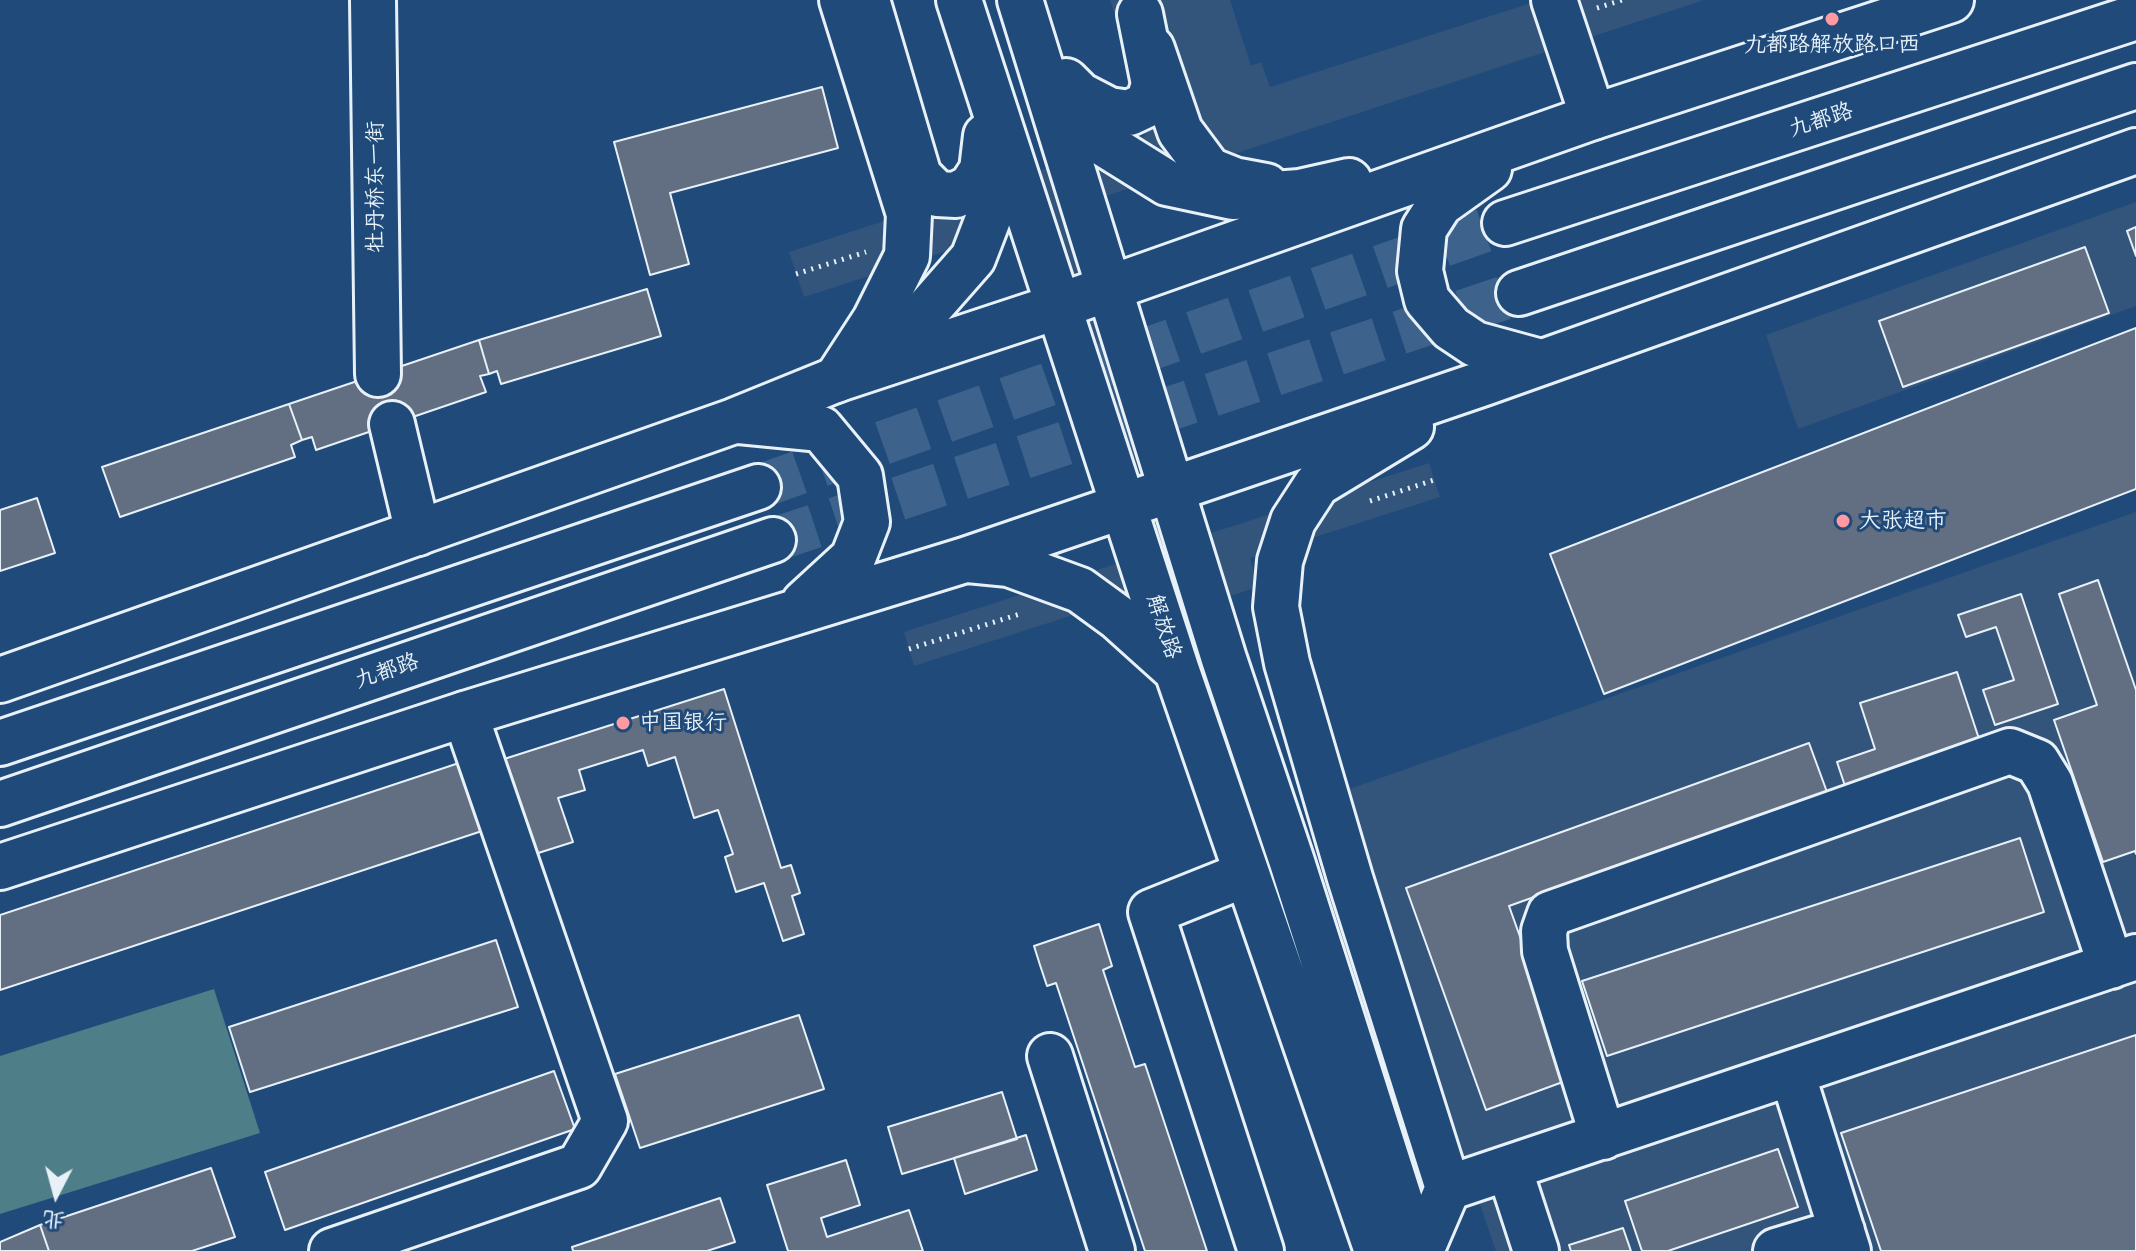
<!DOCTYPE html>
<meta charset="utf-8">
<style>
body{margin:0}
#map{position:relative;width:2136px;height:1251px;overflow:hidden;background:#1f4a7a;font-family:"Balsamiq Sans","LXGW WenKai TC",sans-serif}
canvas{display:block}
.north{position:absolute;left:16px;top:1155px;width:80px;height:80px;-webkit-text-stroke:6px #1f4a7a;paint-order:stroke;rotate:186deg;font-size:22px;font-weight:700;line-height:32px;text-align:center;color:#e8f1f8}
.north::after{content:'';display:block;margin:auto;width:28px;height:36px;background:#e8f1f8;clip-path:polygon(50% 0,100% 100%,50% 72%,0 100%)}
</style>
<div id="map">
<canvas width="2136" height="1251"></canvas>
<div class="north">北</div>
</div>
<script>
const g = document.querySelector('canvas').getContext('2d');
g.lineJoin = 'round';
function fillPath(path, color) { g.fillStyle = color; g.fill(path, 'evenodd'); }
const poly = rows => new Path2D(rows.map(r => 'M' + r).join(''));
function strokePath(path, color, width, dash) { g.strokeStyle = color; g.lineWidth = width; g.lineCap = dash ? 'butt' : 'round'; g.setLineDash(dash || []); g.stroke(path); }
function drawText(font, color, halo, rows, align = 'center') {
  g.font = font + ' "Balsamiq Sans","LXGW WenKai TC",sans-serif'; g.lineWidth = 6; g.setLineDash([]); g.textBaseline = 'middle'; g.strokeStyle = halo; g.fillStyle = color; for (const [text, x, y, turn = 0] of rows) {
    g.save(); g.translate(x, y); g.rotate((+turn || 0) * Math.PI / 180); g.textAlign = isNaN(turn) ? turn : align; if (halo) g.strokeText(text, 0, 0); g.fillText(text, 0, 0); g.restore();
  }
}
fillPath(poly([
 [1110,0,1230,0,1251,66,1261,62,1270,87,1540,0,1704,0,1075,206,1183,542,1429,463,1440,497,1250,558,1258,587,1189,609,1179,581,914,666,904,632,1144,555,1035,219,979,237,975,242,804,297,789,252,1145,136,1135,105,1143,102],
 [2136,202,2136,306,1798,429,1766,335],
 [2136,512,2136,1251,1496,1251,1338,793]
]), '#33557c');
fillPath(poly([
 [214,989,260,1133,0,1214,0,1056]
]), '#4e7e88');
const building = poly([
 [822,87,838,148,670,193,689,264,650,275,614,142,822,87],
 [2136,227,2136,256,2127,231,2136,227],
 [2085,247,2109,313,1903,387,1879,321,2085,247],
 [647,289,661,336,501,384,497,371,489,374,479,340,647,289],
 [2136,328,2136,489,1604,694,1550,554,2136,328],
 [479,340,489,374,480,376,486,392,316,450,312,437,302,440,289,404,479,340],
 [289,404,302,440,291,445,295,457,120,517,102,467,289,404],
 [37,498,55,553,0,571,0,510,37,498],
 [2098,580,2136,690,2136,854,2135,851,2103,862,2054,720,2097,705,2059,594,2098,580],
 [2021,594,2058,704,1995,725,1983,690,2014,680,1996,627,1966,637,1958,615,2021,594],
 [1957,672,1983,751,1848,795,1837,762,1875,749,1860,703,1957,672],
 [724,689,781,868,791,865,800,893,792,896,804,934,783,941,764,883,736,892,725,857,733,854,718,810,694,818,675,757,648,766,643,750,579,770,585,790,558,798,573,842,532,855,501,760,724,689],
 [1809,743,1827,792,1509,906,1571,1079,1486,1110,1406,888,1809,743],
 [459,763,482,831,0,990,0,915,459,763],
 [2020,838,2044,912,1607,1056,1582,981,2020,838],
 [1099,924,1112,966,1103,970,1135,1067,1145,1064,1207,1251,1145,1251,1056,983,1047,986,1040,965,1034,946,1099,924],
 [496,940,518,1007,250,1092,229,1027,496,940],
 [799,1015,824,1089,640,1148,615,1074,799,1015],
 [2136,1035,2136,1251,1881,1251,1841,1133,2136,1035],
 [554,1071,575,1129,285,1230,265,1172,554,1071],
 [1002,1092,1017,1139,902,1174,888,1127,1002,1092],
 [1026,1135,1037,1170,965,1194,954,1158,1026,1135],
 [1778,1149,1798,1207,1668,1251,1642,1251,1625,1201,1778,1149],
 [846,1160,860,1205,821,1218,827,1237,909,1210,923,1251,788,1251,767,1185,846,1160],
 [211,1168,235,1237,192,1251,49,1251,40,1225,211,1168],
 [720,1198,735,1242,707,1251,573,1251,572,1247,720,1198],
 [40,1225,49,1251,0,1251,0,1242,40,1225],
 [1623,1228,1631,1251,1571,1251,1569,1245,1623,1228]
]);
fillPath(building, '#626e81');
strokePath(building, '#e8f1f8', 2);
strokePath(poly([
 [758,487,1505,223],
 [773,540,1519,293]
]), '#3d638d', 44, [44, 22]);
const minor = poly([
 [373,0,378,374],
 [1554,0,1593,117],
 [1152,49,1180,131,1209,170,1234,180,1266,186],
 [836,380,875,320,907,256,909,214,842,0],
 [392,424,418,533],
 [1246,874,1151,912,1261,1251],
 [1050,1056,1112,1251],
 [1792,1073,1848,1251],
 [1603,1137,1545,951,1544,931,1550,914,2010,751,2037,762,2050,783,2111,966],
 [1509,1168,1536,1251],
 [1448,1188,2136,957],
 [332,1251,579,1166,605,1121,465,714],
 [1776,1251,1842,1231]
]);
const major = poly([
 [867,0,919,176,937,194,956,195,971,187,982,170,986,136],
 [959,0,1177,671,1377,1251],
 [1020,0,1224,659,1292,862,1416,1251],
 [1066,81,1080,95,1109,110,1129,113,1148,104,1154,84,1140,14],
 [1061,86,1098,140,1167,183,1233,197,1300,192,1349,181],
 [1489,169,1440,204,1424,229,1420,271,1427,300,1451,328,1475,344,1541,362],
 [1505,223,2136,17],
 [1519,293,2136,86],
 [872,354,915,324,973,258,998,193,994,148],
 [739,421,821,429,860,476,867,522,853,558,804,603],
 [1411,427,1317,484,1293,521,1280,561,1276,607,1287,663,1350,878,1448,1188,1421,1251],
 [968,560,1009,564,1080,590,1117,617,1177,671],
 [0,680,734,421,835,380,1059,306,1593,117,1951,0],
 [0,743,758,487],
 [0,804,773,540],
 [0,867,465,714,965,560,1484,383,2136,151]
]);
strokePath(minor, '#e8f1f8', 50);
strokePath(major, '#e8f1f8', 50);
strokePath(poly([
 [1597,8,1622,0],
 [796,274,866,252],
 [1370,501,1434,480],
 [909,649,1023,613]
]), '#e8f1f8', 5, [2, 6]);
strokePath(minor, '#1f4a7a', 44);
strokePath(major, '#1f4a7a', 44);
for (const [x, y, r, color] of [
 [1832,19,8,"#ff9aa2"],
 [1843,521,8,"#ff9aa2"],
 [623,723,8,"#ff9aa2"]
]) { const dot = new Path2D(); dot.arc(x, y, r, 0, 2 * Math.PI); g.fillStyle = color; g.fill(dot); strokePath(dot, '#1f4a7a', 3); }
drawText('22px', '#e8f1f8', '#1f4a7a', [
 ["九都路解放路口西",1832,45,"center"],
 ["大张超市",1859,521],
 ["中国银行",639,723]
], 'left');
drawText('22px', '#e8f1f8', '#1f4a7a', [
 ["九都路",1821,121,-18],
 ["牡丹桥东一街",376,187,-90],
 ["解放路",1163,627,72],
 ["九都路",387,672,-19]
]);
</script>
